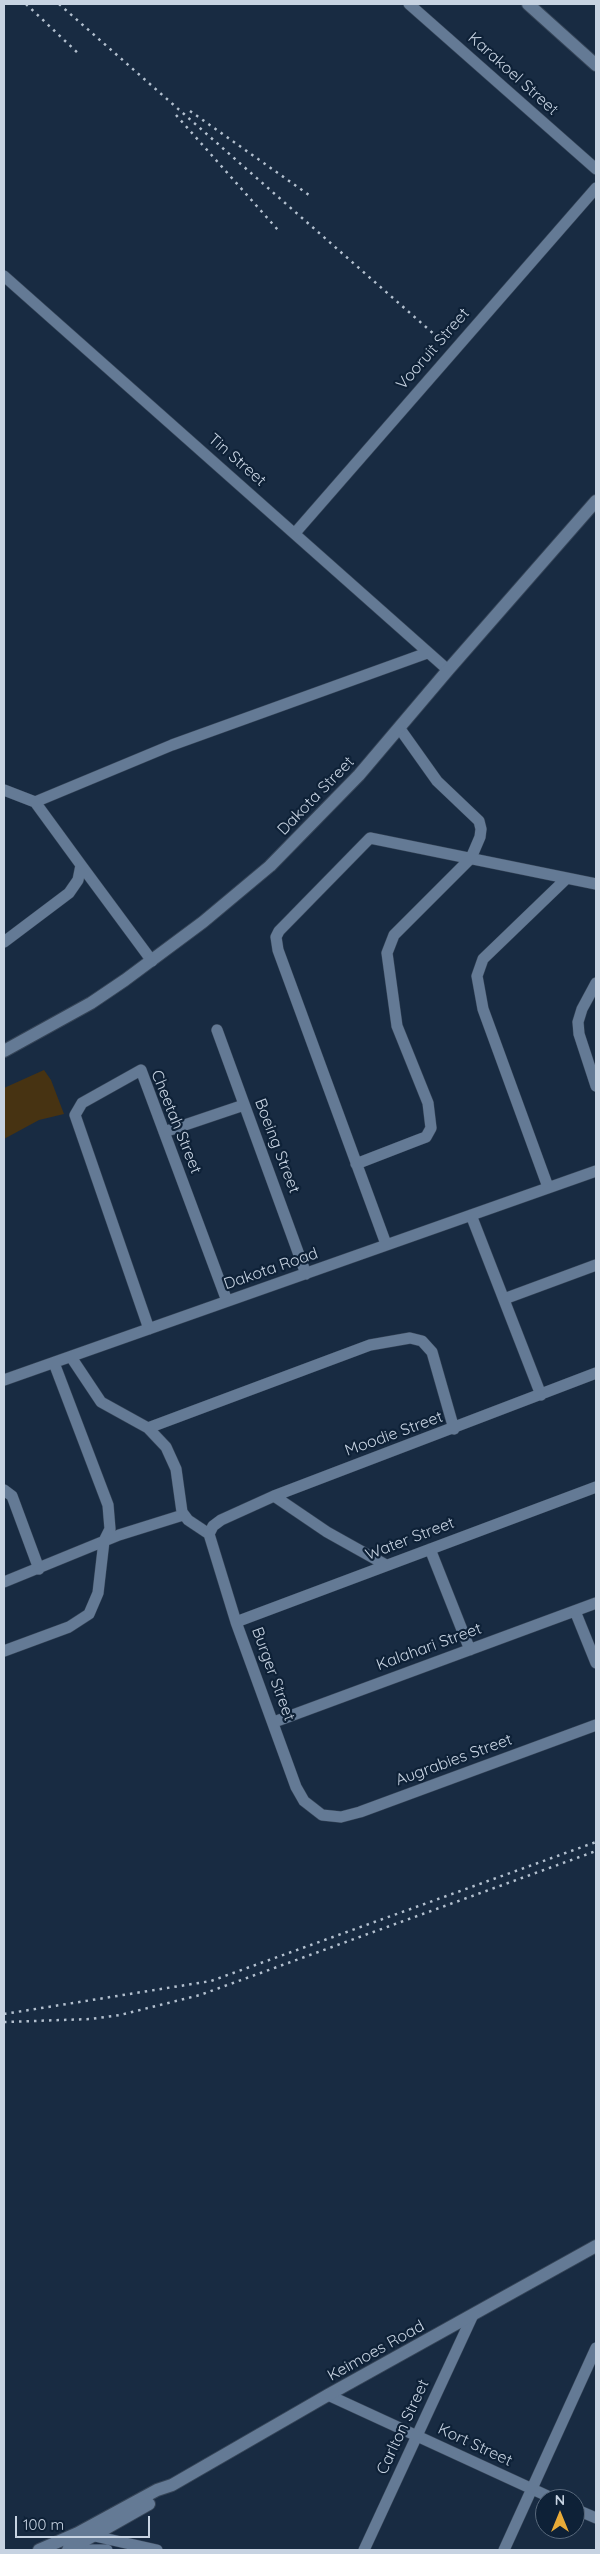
<!DOCTYPE html>
<style>
body{margin:0}
#map{position:relative;width:600px;height:2554px;overflow:hidden;background:#182b42;font-family:Quicksand,sans-serif}
canvas{display:block}
.frame{position:absolute;inset:0;border:5px solid #c7d3e2;pointer-events:none}
.north{position:absolute;left:535px;top:2489px;width:50px;height:50px;box-sizing:border-box;background:#0e2137;border:1px solid #58687b;border-radius:50%;rotate:0deg;font-size:14px;font-weight:700;line-height:20px;text-align:center;color:#c7d3e2}
.north::after{content:'';display:block;margin:auto;width:18px;height:22px;background:#e9ab38;clip-path:polygon(50% 0,100% 100%,50% 72%,0 100%)}
.scale{position:absolute;left:15px;top:2516px;width:135px;height:22px;box-sizing:border-box;border:2px solid #c7d3e2;border-top:0;padding-left:6px;font-size:15px;line-height:18px;white-space:nowrap;color:#c7d3e2;-webkit-text-stroke:4px #0e2137;paint-order:stroke}
</style>
<div id="map">
<canvas width="600" height="2554"></canvas>
<div class="frame"></div>
<div class="north">N</div>
<div class="scale">100 m</div>
</div>
<script>
const g = document.querySelector('canvas').getContext('2d');
g.lineJoin = 'round';
function fillPath(path, color) { g.fillStyle = color; g.fill(path, 'evenodd'); }
const poly = rows => new Path2D(rows.map(r => 'M' + r).join(''));
function strokePath(path, color, width, dash) { g.strokeStyle = color; g.lineWidth = width; g.lineCap = dash ? 'butt' : 'round'; g.setLineDash(dash || []); g.stroke(path); }
function drawText(font, color, halo, rows, align = 'center') {
  g.font = font + ' Quicksand,sans-serif'; g.lineWidth = 4.5; g.setLineDash([]); g.textBaseline = 'middle'; g.strokeStyle = halo; g.fillStyle = color; for (const [text, x, y, turn = 0] of rows) {
    g.save(); g.translate(x, y); g.rotate((+turn || 0) * Math.PI / 180); g.textAlign = isNaN(turn) ? turn : align; if (halo) g.strokeText(text, 0, 0); g.fillText(text, 0, 0); g.restore();
  }
}
fillPath(poly([
 [44,1070,51,1080,64,1114,39,1120,4,1139,4,1088]
]), '#473312');
const street = poly([
 [409,4,596,169],
 [4,276,448,670],
 [295,533,596,188],
 [4,790,35,802,81,865,78,880,69,893,4,942],
 [35,802,172,745,427,653],
 [81,865,152,961],
 [596,983,582,1009,578,1022,579,1034,596,1086],
 [217,1030,306,1274],
 [164,1132,244,1105],
 [356,1164,418,1140,426,1137,431,1128,428,1103,397,1026,387,953,394,935,471,858,480,837,481,829,479,821,437,781,400,729],
 [548,1187,483,1009,477,976,483,959,567,878],
 [471,1215,541,1395],
 [386,1244,278,950,276,937,279,931,370,838,596,884],
 [504,1299,596,1265],
 [149,1329,75,1115,82,1103,141,1070,227,1301],
 [71,1357,101,1402,148,1428,166,1447,176,1469,182,1512,188,1520,209,1534],
 [4,1380,596,1171],
 [148,1428,370,1345,410,1338,422,1341,432,1352,454,1429],
 [4,1490,12,1496,39,1569],
 [274,1496,327,1532,386,1565],
 [209,1534,236,1622,296,1787,304,1801,322,1815,341,1817,360,1812,596,1725],
 [209,1534,213,1526,221,1520,274,1496,596,1373],
 [430,1549,470,1650],
 [4,1582,119,1535,183,1515],
 [575,1611,596,1663],
 [236,1622,596,1487],
 [4,1651,69,1627,89,1614,98,1593,104,1541,110,1529,108,1505,54,1363],
 [274,1722,596,1603],
 [328,2395,554,2499],
 [575,2509,596,2518],
 [90,2535,157,2550],
 [81,2550,107,2550],
 [364,2550,472,2317],
 [504,2550,596,2348]
]);
const secondary = poly([
 [528,4,596,65],
 [4,1051,91,1003,125,980,203,922,270,866,359,775,448,670,596,501],
 [39,2550,78,2533,157,2490,172,2485,328,2395,596,2246],
 [68,2550,149,2504]
]);
strokePath(street, '#364558', 12);
strokePath(secondary, '#364558', 14);
strokePath(street, '#647a95', 11);
strokePath(secondary, '#647a95', 12);
strokePath(poly([
 [26,4,80,55],
 [59,4,435,335],
 [190,111,309,195],
 [176,115,278,230],
 [4,2014,211,1981,596,1842],
 [4,2022,91,2019,120,2015,200,1995,596,1851]
]), '#b3c0cf', 2.5, [2.5, 5]);
drawText('16px', '#c7d3e2', '#0e2137', [
 ["Karakoel Street",513,74,42],
 ["Vooruit Street",433,349,-49],
 ["Tin Street",237,460,41],
 ["Dakota Street",316,796,-46],
 ["Cheetah Street",176,1122,68],
 ["Boeing Street",277,1146,69],
 ["Dakota Road",271,1269,-19],
 ["Moodie Street",394,1434,-20],
 ["Water Street",410,1539,-21],
 ["Kalahari Street",429,1647,-20],
 ["Burger Street",273,1674,70],
 ["Augrabies Street",454,1760,-20],
 ["Keimoes Road",376,2351,-29],
 ["Carlton Street",403,2427,-65],
 ["Kort Street",475,2445,25]
]);
</script>
